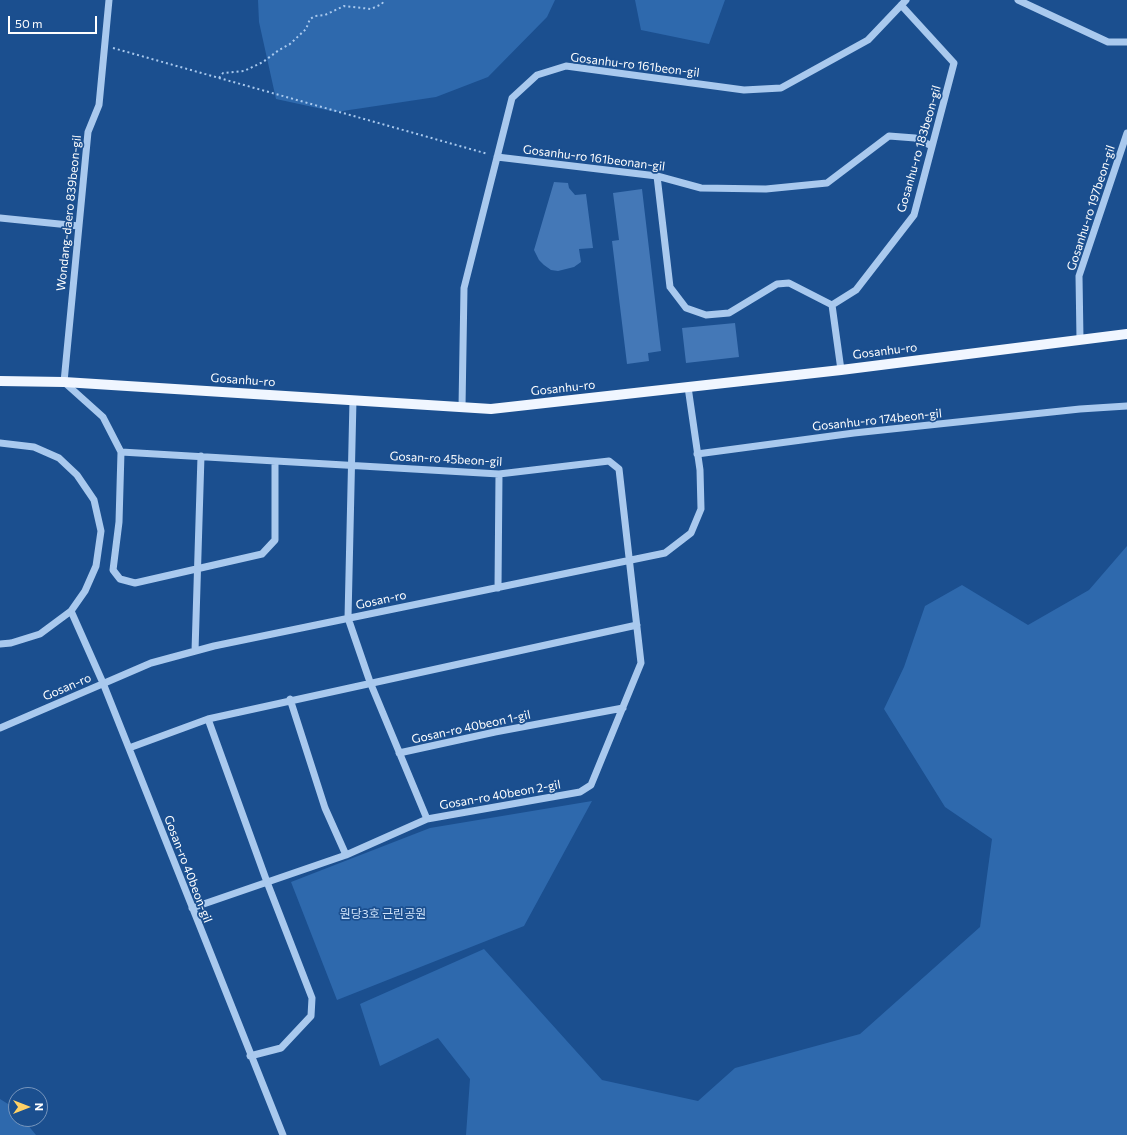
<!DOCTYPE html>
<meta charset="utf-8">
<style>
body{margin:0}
#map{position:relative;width:1127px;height:1135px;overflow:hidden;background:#1b4f8f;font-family:Commissioner,sans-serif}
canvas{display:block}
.north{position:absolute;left:8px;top:1087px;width:40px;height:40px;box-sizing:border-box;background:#1b4f8f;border:1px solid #7695bc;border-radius:50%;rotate:90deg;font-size:11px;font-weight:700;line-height:16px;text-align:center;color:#fff}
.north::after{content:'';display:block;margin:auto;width:14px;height:18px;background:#ffd166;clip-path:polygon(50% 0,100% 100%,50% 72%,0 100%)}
.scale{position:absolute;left:8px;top:16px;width:89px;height:18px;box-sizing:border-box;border:2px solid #fff;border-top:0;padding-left:5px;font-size:12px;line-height:14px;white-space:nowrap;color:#fff;-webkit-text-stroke:3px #1b4f8f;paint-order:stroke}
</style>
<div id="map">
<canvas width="1127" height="1135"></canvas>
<div class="north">N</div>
<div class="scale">50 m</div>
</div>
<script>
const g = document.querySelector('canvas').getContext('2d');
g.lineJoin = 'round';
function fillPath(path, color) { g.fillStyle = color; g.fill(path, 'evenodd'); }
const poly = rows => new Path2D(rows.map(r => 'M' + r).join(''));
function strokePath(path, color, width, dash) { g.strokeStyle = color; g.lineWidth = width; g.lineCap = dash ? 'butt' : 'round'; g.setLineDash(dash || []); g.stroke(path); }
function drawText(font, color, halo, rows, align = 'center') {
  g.font = font + ' Commissioner,"Noto Sans KR",sans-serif'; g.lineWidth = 3.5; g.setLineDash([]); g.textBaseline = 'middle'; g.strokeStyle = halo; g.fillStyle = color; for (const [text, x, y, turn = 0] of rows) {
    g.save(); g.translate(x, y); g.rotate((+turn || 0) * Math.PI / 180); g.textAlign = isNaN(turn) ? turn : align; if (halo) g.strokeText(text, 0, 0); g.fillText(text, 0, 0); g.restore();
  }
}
fillPath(poly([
 [258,0,555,0,547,17,488,77,436,97,336,112,276,99,259,22],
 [635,0,725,0,709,44,641,30],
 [1127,546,1127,1135,466,1135,470,1079,438,1038,380,1066,360,1004,484,949,602,1080,698,1101,735,1068,860,1034,980,927,992,839,945,807,884,709,904,667,925,606,962,585,1028,625,1089,590],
 [592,801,524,926,337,1000,291,882,430,828],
 [0,1099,13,1107,16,1111,16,1119,23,1119,36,1135,0,1135]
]), '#2e69ad');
fillPath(poly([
 [554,182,568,183,569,188,575,195,586,194,593,248,579,249,581,262,574,267,558,271,551,270,544,265,539,260,534,250],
 [642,189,661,351,648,353,649,361,627,364,612,241,619,240,613,193],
 [735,323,739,357,686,363,682,328]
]), '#4478b7');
strokePath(poly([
 [113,48,488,154],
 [219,78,223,73,244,71,263,62,279,50,290,44,306,29,310,19,315,16,325,15,344,6,371,9,382,4,384,0]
]), '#a9c9ee', 2, [2, 3]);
strokePath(poly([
 [109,0,99,105,88,132,64,382,103,417,121,452,119,522,113,570,120,579,135,583,262,554,275,540,275,461],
 [1018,0,1108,42,1127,42],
 [497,157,657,176,701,188,766,189,827,183,889,136,915,138,932,146],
 [657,176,670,287,686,308,706,315,729,313,777,284,789,283,832,305],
 [0,218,79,226],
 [1080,339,1079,276,1127,133],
 [841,370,832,305,856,290,914,215,954,63,901,5],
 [353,400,348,618,370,682,427,819],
 [462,407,464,288,512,98,537,75,566,66,744,90,781,88,868,40,906,0],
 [0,443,34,447,59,458,77,475,94,500,101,531,96,566,85,591,71,611,40,634,11,643,0,644],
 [121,452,499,474,609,461,619,469,641,663,591,785,580,792,427,819,346,855,192,908],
 [697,454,854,433,1080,409,1127,406],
 [498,588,499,474],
 [71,611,103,683,283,1135],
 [195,651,201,456],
 [290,699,325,808,346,855],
 [208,719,267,882,312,998,311,1016,281,1048,250,1056],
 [0,728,151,663,214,646,665,553,691,533,701,509,700,470,688,387],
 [129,748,208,719,637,625],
 [399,753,495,732,623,708]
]), '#a9c9ee', 7);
strokePath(poly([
 [0,381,64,382,491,409,841,370,1127,334]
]), '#f0f6ff', 10);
drawText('12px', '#fff', '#1b4f8f', [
 ["Gosanhu-ro 161beon-gil",635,65,7],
 ["Gosanhu-ro 183beon-gil",919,149,-74],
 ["Gosanhu-ro 161beonan-gil",594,158,7],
 ["Gosanhu-ro 197beon-gil",1091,208,-72],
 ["Wondang-daero 839beon-gil",69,213,-84],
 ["Gosanhu-ro",885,351,-7],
 ["Gosanhu-ro",243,380,4],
 ["Gosanhu-ro",563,388,-6],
 ["Gosanhu-ro 174beon-gil",877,420,-6],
 ["Gosan-ro 45beon-gil",446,459,3],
 ["Gosan-ro",381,600,-12],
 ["Gosan-ro",67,687,-23],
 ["Gosan-ro 40beon 1-gil",471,727,-12],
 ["Gosan-ro 40beon 2-gil",500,795,-10],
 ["Gosan-ro 40beon-gil",188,869,69]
]);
drawText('12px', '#cfe3fa', '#1b4f8f', [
 ["원당3호 근린공원",383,914]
]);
</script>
